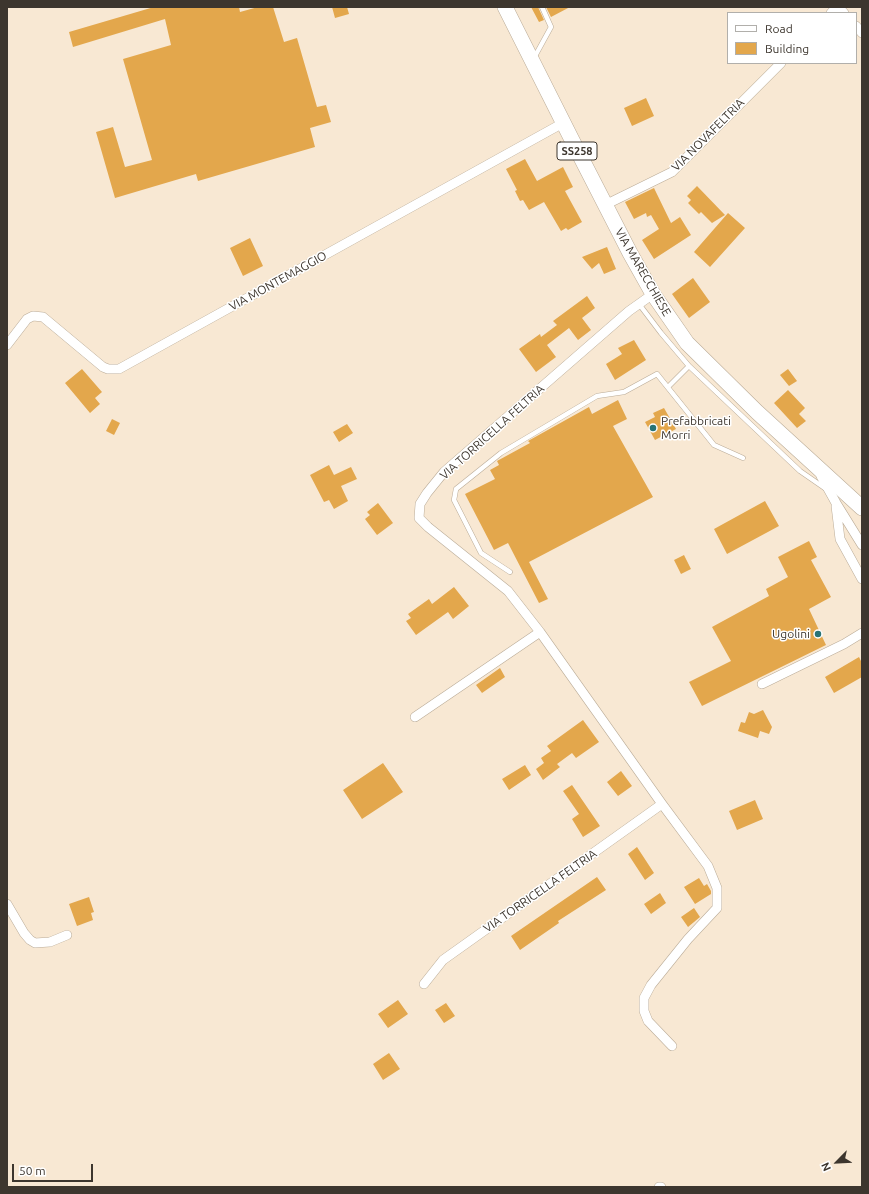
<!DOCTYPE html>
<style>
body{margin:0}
#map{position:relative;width:869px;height:1194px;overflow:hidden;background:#f8e8d3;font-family:Ubuntu,sans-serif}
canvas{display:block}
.frame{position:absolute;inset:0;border:8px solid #3d362e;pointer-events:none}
.legend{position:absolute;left:727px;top:12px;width:130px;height:52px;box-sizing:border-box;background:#fff;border:1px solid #b1afab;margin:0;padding:5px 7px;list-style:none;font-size:12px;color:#3d362e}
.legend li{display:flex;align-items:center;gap:8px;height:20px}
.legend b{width:20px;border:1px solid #b1afab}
.north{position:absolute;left:817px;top:1142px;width:40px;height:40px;-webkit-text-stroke:3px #fff;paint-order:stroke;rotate:246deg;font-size:11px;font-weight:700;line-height:16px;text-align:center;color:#3d362e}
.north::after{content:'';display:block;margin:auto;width:14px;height:18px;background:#3d362e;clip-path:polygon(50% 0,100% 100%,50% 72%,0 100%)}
.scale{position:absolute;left:12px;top:1164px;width:81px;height:18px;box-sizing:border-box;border:2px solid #3d362e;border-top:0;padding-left:5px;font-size:12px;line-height:14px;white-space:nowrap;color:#3d362e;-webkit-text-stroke:3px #fff;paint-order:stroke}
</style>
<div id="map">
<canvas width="869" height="1194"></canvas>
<div class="frame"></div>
<ul class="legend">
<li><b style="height:5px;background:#fff"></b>Road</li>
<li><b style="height:11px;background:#e3a74c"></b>Building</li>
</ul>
<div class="north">N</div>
<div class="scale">50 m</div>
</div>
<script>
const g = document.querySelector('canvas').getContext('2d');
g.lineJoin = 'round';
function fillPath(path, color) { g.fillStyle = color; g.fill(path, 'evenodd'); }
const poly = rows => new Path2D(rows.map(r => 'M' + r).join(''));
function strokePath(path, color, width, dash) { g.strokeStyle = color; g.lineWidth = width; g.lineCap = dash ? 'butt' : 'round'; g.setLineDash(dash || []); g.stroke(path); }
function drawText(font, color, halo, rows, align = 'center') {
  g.font = font + ' Ubuntu,sans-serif'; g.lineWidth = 3; g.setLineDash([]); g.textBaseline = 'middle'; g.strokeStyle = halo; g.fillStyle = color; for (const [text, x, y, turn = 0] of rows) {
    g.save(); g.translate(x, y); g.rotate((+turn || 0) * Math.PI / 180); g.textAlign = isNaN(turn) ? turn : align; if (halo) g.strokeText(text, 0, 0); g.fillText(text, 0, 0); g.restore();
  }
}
fillPath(poly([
 [154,7,239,7,240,12,258,7,273,7,284,42,297,38,317,107,326,105,331,122,310,128,315,147,198,181,196,174,115,198,96,132,113,127,125,167,152,160,123,59,171,45,165,19,73,47,69,32],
 [332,7,347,7,349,14,335,18],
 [531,7,538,7,544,20,539,22],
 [546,7,570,7,551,17],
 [646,98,654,116,632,126,624,108],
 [525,159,537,181,563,167,573,187,565,191,582,222,568,230,566,228,561,231,544,202,529,210,523,200,520,201,515,191,517,190,506,169],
 [697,186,725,215,712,223,701,212,699,214,688,203,691,200,687,196],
 [654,188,671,223,680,217,691,235,654,259,642,240,659,229,651,215,647,217,646,213,634,219,625,202],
 [728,213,745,228,710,267,694,252],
 [250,238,263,266,243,276,230,248],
 [607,247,616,269,604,274,599,263,592,269,582,257],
 [693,278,710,302,689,318,672,294],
 [587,296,595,308,582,318,591,330,578,340,569,328,547,345,556,357,536,372,519,349,540,334,541,337,557,325,553,321],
 [634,340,646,360,615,380,606,364,622,354,618,348],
 [82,369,102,392,95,398,100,404,90,413,65,383],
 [788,369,797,381,789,386,780,375],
 [788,390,805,408,799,414,806,421,797,428,774,403],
 [618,400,627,419,613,426,653,497,529,562,548,599,539,603,508,543,494,550,465,494,495,479,490,470,499,465,497,461,530,443,528,441,589,407,592,414],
 [664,408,676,429,655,440,645,422,655,417,653,413],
 [112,419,120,423,114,435,106,431],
 [347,424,353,433,339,442,333,432],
 [329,465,334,475,351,467,357,479,341,486,348,501,334,509,329,500,324,502,310,475],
 [765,501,779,526,727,554,714,529],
 [378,503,393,523,377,535,365,519,370,515,367,512],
 [809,541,817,557,811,560,831,597,809,609,826,645,702,706,689,682,731,661,712,627,769,596,766,589,788,577,778,557],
 [684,555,691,569,681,574,674,560],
 [454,587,469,606,453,619,448,612,416,635,406,621,411,618,408,614,429,599,432,604],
 [859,657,862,663,862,677,834,693,825,677],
 [500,668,505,677,482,693,476,685],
 [763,710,772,727,769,734,760,731,758,738,738,731,741,722,745,723,749,712,754,714],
 [583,720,599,742,576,758,572,753,557,764,560,767,543,780,536,769,544,763,541,758,551,751,547,746],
 [383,763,403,792,362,819,343,790],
 [525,765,531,775,509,790,502,779],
 [621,771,632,786,618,796,607,782],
 [572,785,600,826,583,837,572,819,579,814,563,791],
 [755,800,763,819,737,830,729,811],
 [637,847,654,873,645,880,628,854],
 [597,877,606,890,558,921,559,923,520,950,511,936],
 [699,878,704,886,707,884,711,891,711,894,695,904,684,887],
 [660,893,666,903,651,914,644,904],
 [89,897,94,912,91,913,93,920,77,926,69,904],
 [694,908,700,917,688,927,681,917],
 [398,1000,408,1014,388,1028,378,1014],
 [446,1003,455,1016,444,1023,435,1010],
 [389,1053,400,1069,383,1080,373,1064]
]), '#e3a74c');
const service = poly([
 [534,58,551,27,542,7],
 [639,304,661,333,689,366],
 [668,387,689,366,800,471,826,489],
 [510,572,481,553,454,500,456,489,501,453,597,396,624,392,657,374,714,445,743,458]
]);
const minor = poly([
 [838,7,844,13],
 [831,13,837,7],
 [856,26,862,33],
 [605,205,672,172,781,63],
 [653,294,629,311,444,472,427,493,420,504,419,518,428,527,508,591,540,632,662,804,708,866,717,888,717,908,688,939,651,985,644,998,644,1011,648,1021,672,1046],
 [7,345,27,319,33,316,43,317,103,367,108,369,119,369,563,123],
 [821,476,836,503,862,545],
 [836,506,840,539,862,579],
 [762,684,844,644,862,633],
 [415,717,540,632],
 [7,904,24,933,30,940,35,943,50,942,67,935],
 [424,984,443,960,662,804],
 [659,1187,661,1187]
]);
const primary = poly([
 [505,7,572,140,630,253,653,294,687,343,757,412,862,508]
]);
strokePath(service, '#baab97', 5.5);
strokePath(minor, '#baab97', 10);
strokePath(primary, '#baab97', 16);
strokePath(service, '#fff', 4.5);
strokePath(minor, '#fff', 9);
strokePath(primary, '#fff', 15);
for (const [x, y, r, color] of [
 [653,428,4,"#287375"],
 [818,634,4,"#287375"]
]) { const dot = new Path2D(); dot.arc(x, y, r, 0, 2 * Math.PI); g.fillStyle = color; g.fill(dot); strokePath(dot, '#fff', 1.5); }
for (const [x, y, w] of [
 [577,151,40]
]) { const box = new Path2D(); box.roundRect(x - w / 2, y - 9, w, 18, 3); g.fillStyle = '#fff'; g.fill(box); strokePath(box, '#3d362e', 1); }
drawText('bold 11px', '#3d362e', null, [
 ["SS258",577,151]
]);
drawText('12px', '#3d362e', '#fff', [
 ["VIA NOVAFELTRIA",708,135,-45],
 ["VIA MARECCHIESE",643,272,60],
 ["VIA MONTEMAGGIO",278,281,-29],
 ["VIA TORRICELLA FELTRIA",492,432,-42],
 ["VIA TORRICELLA FELTRIA",540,891,-35]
]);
drawText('12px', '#3d362e', '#fff', [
 ["Prefabbricati",661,421],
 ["Morri",661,435],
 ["Ugolini",810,634,"right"]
], 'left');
</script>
